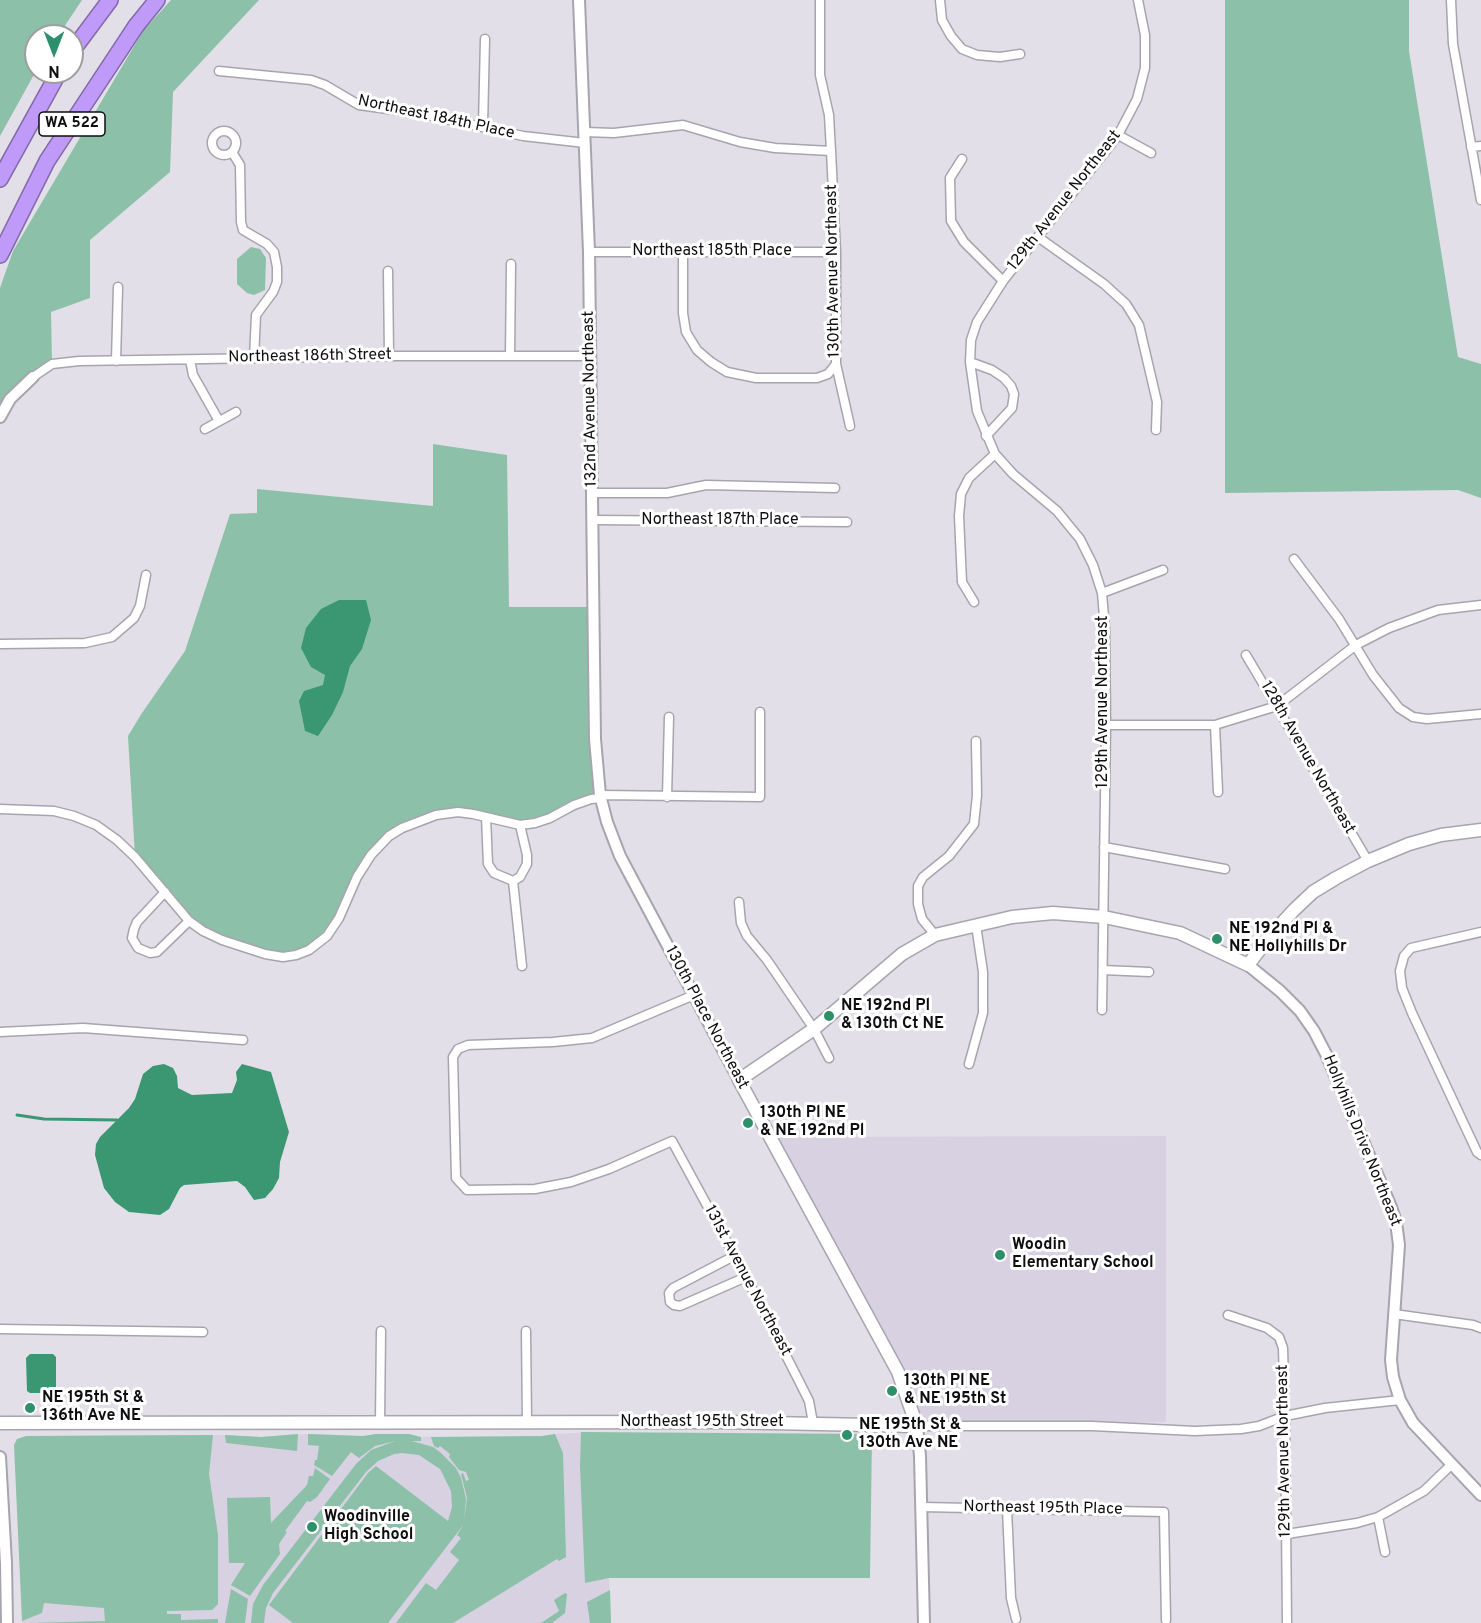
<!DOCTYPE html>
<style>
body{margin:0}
#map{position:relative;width:1481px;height:1623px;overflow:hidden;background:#e2dfe8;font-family:Overpass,sans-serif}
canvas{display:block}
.north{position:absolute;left:24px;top:24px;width:60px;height:60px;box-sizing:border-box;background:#fff;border:2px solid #9f9e9f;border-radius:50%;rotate:180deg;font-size:16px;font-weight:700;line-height:24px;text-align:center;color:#0e0d10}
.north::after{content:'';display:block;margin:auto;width:21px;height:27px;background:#2d906b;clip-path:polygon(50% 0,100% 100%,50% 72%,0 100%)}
</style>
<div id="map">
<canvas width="1481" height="1623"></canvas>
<div class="north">N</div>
</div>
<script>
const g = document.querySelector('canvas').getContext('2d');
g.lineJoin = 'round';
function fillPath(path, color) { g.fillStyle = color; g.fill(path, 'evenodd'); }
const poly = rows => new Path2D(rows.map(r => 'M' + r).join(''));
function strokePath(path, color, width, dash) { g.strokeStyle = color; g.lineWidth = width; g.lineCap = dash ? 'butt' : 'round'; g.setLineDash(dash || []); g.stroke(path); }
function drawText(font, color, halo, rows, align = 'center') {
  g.font = font + ' Overpass,sans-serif'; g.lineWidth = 6; g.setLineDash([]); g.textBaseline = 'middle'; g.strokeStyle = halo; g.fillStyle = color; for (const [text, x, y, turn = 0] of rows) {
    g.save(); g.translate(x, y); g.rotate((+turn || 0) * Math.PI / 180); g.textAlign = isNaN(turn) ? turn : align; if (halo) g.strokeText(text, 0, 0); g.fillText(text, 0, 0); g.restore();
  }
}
fillPath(poly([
 [1166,1136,1166,1422,917,1426,898,1372,769,1137],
 [596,1432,609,1578,611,1623,22,1623,18,1458,26,1436,225,1435,261,1437,308,1434,363,1436,376,1434,409,1434,421,1437,542,1436,555,1434]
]), '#d7d1e2');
fillPath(poly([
 [0,0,82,0,58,36,36,36,36,71,0,136],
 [171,0,259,0,173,92,170,172,90,240,90,298,51,312,52,364,33,377,0,417,0,288,13,251,143,31],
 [1225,0,1409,0,1409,51,1458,357,1481,364,1481,498,1458,490,1225,493],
 [251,247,260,249,266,258,265,290,254,295,247,293,237,284,237,259],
 [433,444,507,455,509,607,593,607,600,795,535,823,473,814,417,821,371,855,339,918,309,950,283,957,203,931,135,857,128,736,142,713,185,651,230,514,257,513,257,489,433,506],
 [581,1432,872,1434,870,1578,609,1578,585,1583,580,1466],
 [298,1434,297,1451,226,1443,225,1435,261,1437],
 [308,1434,363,1436,376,1434,409,1434,421,1437,421,1441,412,1441,433,1447,441,1453,456,1468,461,1478,466,1499,464,1520,467,1498,461,1474,463,1473,466,1481,469,1480,466,1472,459,1470,449,1457,450,1454,440,1446,438,1448,434,1446,431,1437,542,1436,555,1434,563,1453,566,1557,559,1561,557,1559,453,1623,396,1623,426,1583,436,1590,459,1560,450,1552,461,1538,457,1535,464,1524,388,1623,293,1623,269,1605,368,1473,376,1466,448,1521,452,1507,451,1491,440,1469,419,1455,402,1453,394,1454,378,1461,366,1472,273,1593,266,1608,264,1623,251,1623,253,1604,263,1585,356,1464,371,1450,395,1441,375,1446,359,1458,351,1452,332,1476,314,1465,315,1460,317,1460,319,1446,308,1445],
 [213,1435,209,1474,218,1535,218,1604,212,1610,167,1611,167,1614,181,1614,181,1620,218,1619,218,1623,30,1623,105,1621,104,1608,44,1603,42,1613,22,1621,14,1445,17,1439,26,1436],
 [315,1468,330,1479,317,1497,310,1502,307,1501,285,1531,287,1532,279,1544,280,1554,250,1596,231,1585,245,1563,229,1563,227,1498,270,1497,271,1523,307,1485,309,1476,313,1476],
 [231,1589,248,1599,245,1623,225,1623],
 [610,1590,611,1623,590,1623,587,1602],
 [565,1593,567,1594,565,1613,552,1623,541,1623,559,1611,554,1600]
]), '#8cc0a8');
fillPath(poly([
 [339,600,366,600,371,620,362,649,350,666,343,692,332,715,318,736,305,731,299,701,304,691,323,685,325,675,311,667,301,648,306,628,321,609],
 [164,1064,173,1068,177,1076,178,1088,192,1095,232,1093,237,1080,236,1072,242,1064,271,1072,289,1132,280,1162,279,1178,273,1189,265,1198,254,1200,245,1187,237,1181,184,1185,180,1188,169,1209,160,1215,129,1212,115,1202,104,1188,95,1155,96,1144,100,1137,129,1108,135,1099,143,1074,153,1066],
 [30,1354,53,1354,56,1357,56,1390,54,1393,30,1393,27,1391,26,1358]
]), '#3a9772');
strokePath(poly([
 [17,1115,44,1119,117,1120]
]), '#3a9772', 3);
const minor = poly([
 [820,0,820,75,829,115,831,151,836,252,836,364,850,426],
 [940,0,942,20,951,36,962,49,977,55,1000,57,1020,54],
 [1451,0,1453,44,1481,200],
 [219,71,311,80,325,85,359,105,423,114,523,136,585,143],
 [483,126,485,39],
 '212 143a12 12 0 1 1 24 0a12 12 0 1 1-24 0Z',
 [585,132,614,133,683,125,740,142,775,148,831,151],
 [1118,135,1151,153],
 [1471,147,1481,146],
 [232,152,240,165,241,222,243,230,267,244,274,252,277,267,277,282,273,292,256,315,254,358],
 [962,159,950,178,951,221,964,242,1003,281],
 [1038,237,1104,284,1126,304,1139,325,1157,402,1156,430],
 [589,252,836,252],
 [683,252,683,313,686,332,697,350,711,362,727,372,756,378,817,378,828,374,836,364],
 [388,271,389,356],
 [510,356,511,264],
 [190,360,193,375,219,421],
 [116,361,118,287],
 [970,362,992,370,1004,378,1011,386,1014,394,1012,408,986,436],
 [33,377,52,364,79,361,389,356,591,356],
 [205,429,236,412],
 [592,493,667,493,706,485,835,488],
 [592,520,847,522],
 [1294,559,1339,619,1373,675,1399,708,1413,717,1427,719,1481,714],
 [1102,593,1163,570],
 [974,602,962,582,959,516,961,494,969,478,995,454],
 [0,644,85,643,112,637,134,618,140,606,146,575],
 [1246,655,1368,861],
 [1106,725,1215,725,1277,706,1356,645,1389,628,1438,610,1481,605],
 [1215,725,1218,792],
 [600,795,760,797,760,712],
 [667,797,669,717],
 [0,809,54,811,74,816,96,825,117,840,135,857,189,921,203,931,222,940,265,954,283,957,296,955,309,950,327,936,339,918,357,877,371,855,389,836,402,828,436,815,458,812,473,814,520,825,535,823,550,818,574,805,591,799,601,798],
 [486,817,488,864,494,873,513,881],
 [520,825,527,855,527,864,520,877,513,881,522,966],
 [1104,847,1225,869],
 [165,892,137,922,134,929,132,938,138,948,150,953,157,952,189,921],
 [739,902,741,923,747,936,767,960,814,1029,829,1058],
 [1481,932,1411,948,1404,956,1400,971,1402,988,1412,1013,1477,1152,1481,1155],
 [935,935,922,919,918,904,918,886,923,877,949,856,974,824,977,795,976,741],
 [1103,970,1149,972],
 [694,995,592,1038,553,1042,468,1045,458,1049,453,1057,456,1178,467,1190,535,1189,571,1182,609,1169,672,1141,746,1277,800,1383,809,1401,813,1423],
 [1102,1010,1106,725,1105,628,1102,593,1093,565,1080,539,1057,511,1013,474,995,454,977,411,970,362,971,340,977,322,1003,281,1118,135,1137,99,1145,68,1145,35,1138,0],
 [0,1032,83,1028,243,1040],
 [969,1064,983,1013,983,972,976,925],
 [734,1256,673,1288,669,1293,670,1302,674,1305,680,1306,746,1277],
 [1394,1314,1473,1325,1481,1328],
 [1228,1315,1267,1328,1279,1337,1283,1348,1285,1416,1287,1623],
 [0,1329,203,1332],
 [526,1331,527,1422],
 [380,1422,381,1331],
 [917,1426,1092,1426,1195,1431,1241,1429,1259,1426,1285,1416,1325,1408,1400,1400],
 [922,1507,1164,1512,1166,1620],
 [1007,1509,1011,1598,1016,1619],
 [1378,1517,1385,1552],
 [1287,1534,1357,1523,1378,1517,1424,1491,1452,1464]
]);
const tertiary = poly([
 [579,0,589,252,595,739,600,795,607,822,620,856,739,1080],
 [0,417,10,399,33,377],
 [1248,965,1280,991,1300,1011,1314,1031,1326,1054,1391,1207,1396,1222,1399,1245,1391,1360,1393,1377,1400,1400,1413,1423,1481,1495],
 [917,1426,920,1456,924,1623],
 [0,1457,6,1563,7,1623]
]);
const secondary = poly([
 [0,1423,722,1422,917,1426,898,1372,739,1080,814,1029,902,954,935,935,1012,917,1053,913,1104,917,1180,933,1248,965,1270,936,1294,910,1313,892,1336,878,1368,861,1409,844,1441,835,1481,830]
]);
const motorway = poly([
 [72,51,110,0],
 [0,179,59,72],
 [0,255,47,161,136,26,157,0]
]);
strokePath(minor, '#a8a4ae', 11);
strokePath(tertiary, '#a8a4ae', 14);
strokePath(secondary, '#a8a4ae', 15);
strokePath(motorway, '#8269a7', 18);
strokePath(minor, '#fff', 8);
strokePath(tertiary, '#fff', 10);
strokePath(secondary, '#fff', 12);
strokePath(motorway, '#c09af8', 15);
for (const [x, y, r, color] of [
 [1217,939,6,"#2d906b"],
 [829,1016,6,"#2d906b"],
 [748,1123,6,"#2d906b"],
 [1000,1255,6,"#2d906b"],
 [892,1391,6,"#2d906b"],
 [30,1408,6,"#2d906b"],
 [847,1435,6,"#2d906b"],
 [312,1527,6,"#2d906b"]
]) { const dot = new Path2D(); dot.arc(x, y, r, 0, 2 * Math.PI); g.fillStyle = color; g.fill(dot); strokePath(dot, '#fff', 2); }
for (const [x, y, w] of [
 [72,124,66]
]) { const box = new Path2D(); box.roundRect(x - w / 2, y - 12, w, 24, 4.5); g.fillStyle = '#fff'; g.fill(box); strokePath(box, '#0e0d10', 1.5); }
drawText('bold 15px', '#0e0d10', null, [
 ["WA 522",72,124]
]);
drawText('16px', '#0e0d10', '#fff', [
 ["Northeast 184th Place",436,118,12],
 ["129th Avenue Northeast",1065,201,-52],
 ["Northeast 185th Place",712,252],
 ["130th Avenue Northeast",834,271,-91],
 ["Northeast 186th Street",310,357,-1],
 ["132nd Avenue Northeast",591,399,-91],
 ["Northeast 187th Place",720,521],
 ["129th Avenue Northeast",1104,702,-90],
 ["128th Avenue Northeast",1307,758,60],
 ["130th Place Northeast",706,1018,62],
 ["Hollyhills Drive Northeast",1361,1141,68],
 ["131st Avenue Northeast",747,1281,62],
 ["Northeast 195th Street",702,1423],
 ["129th Avenue Northeast",1285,1451,-91],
 ["Northeast 195th Place",1043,1509,1]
]);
drawText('bold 16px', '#0e0d10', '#fff', [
 ["NE 192nd Pl &",1229,930],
 ["NE Hollyhills Dr",1229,948],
 ["NE 192nd Pl",841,1007],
 ["& 130th Ct NE",841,1025],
 ["130th Pl NE",760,1114],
 ["& NE 192nd Pl",760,1132],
 ["Woodin",1012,1246],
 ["Elementary School",1012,1264],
 ["130th Pl NE",904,1382],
 ["& NE 195th St",904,1400],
 ["NE 195th St &",42,1399],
 ["136th Ave NE",42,1417],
 ["NE 195th St &",859,1426],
 ["130th Ave NE",859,1444],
 ["Woodinville",324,1518],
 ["High School",324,1536]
], 'left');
</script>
